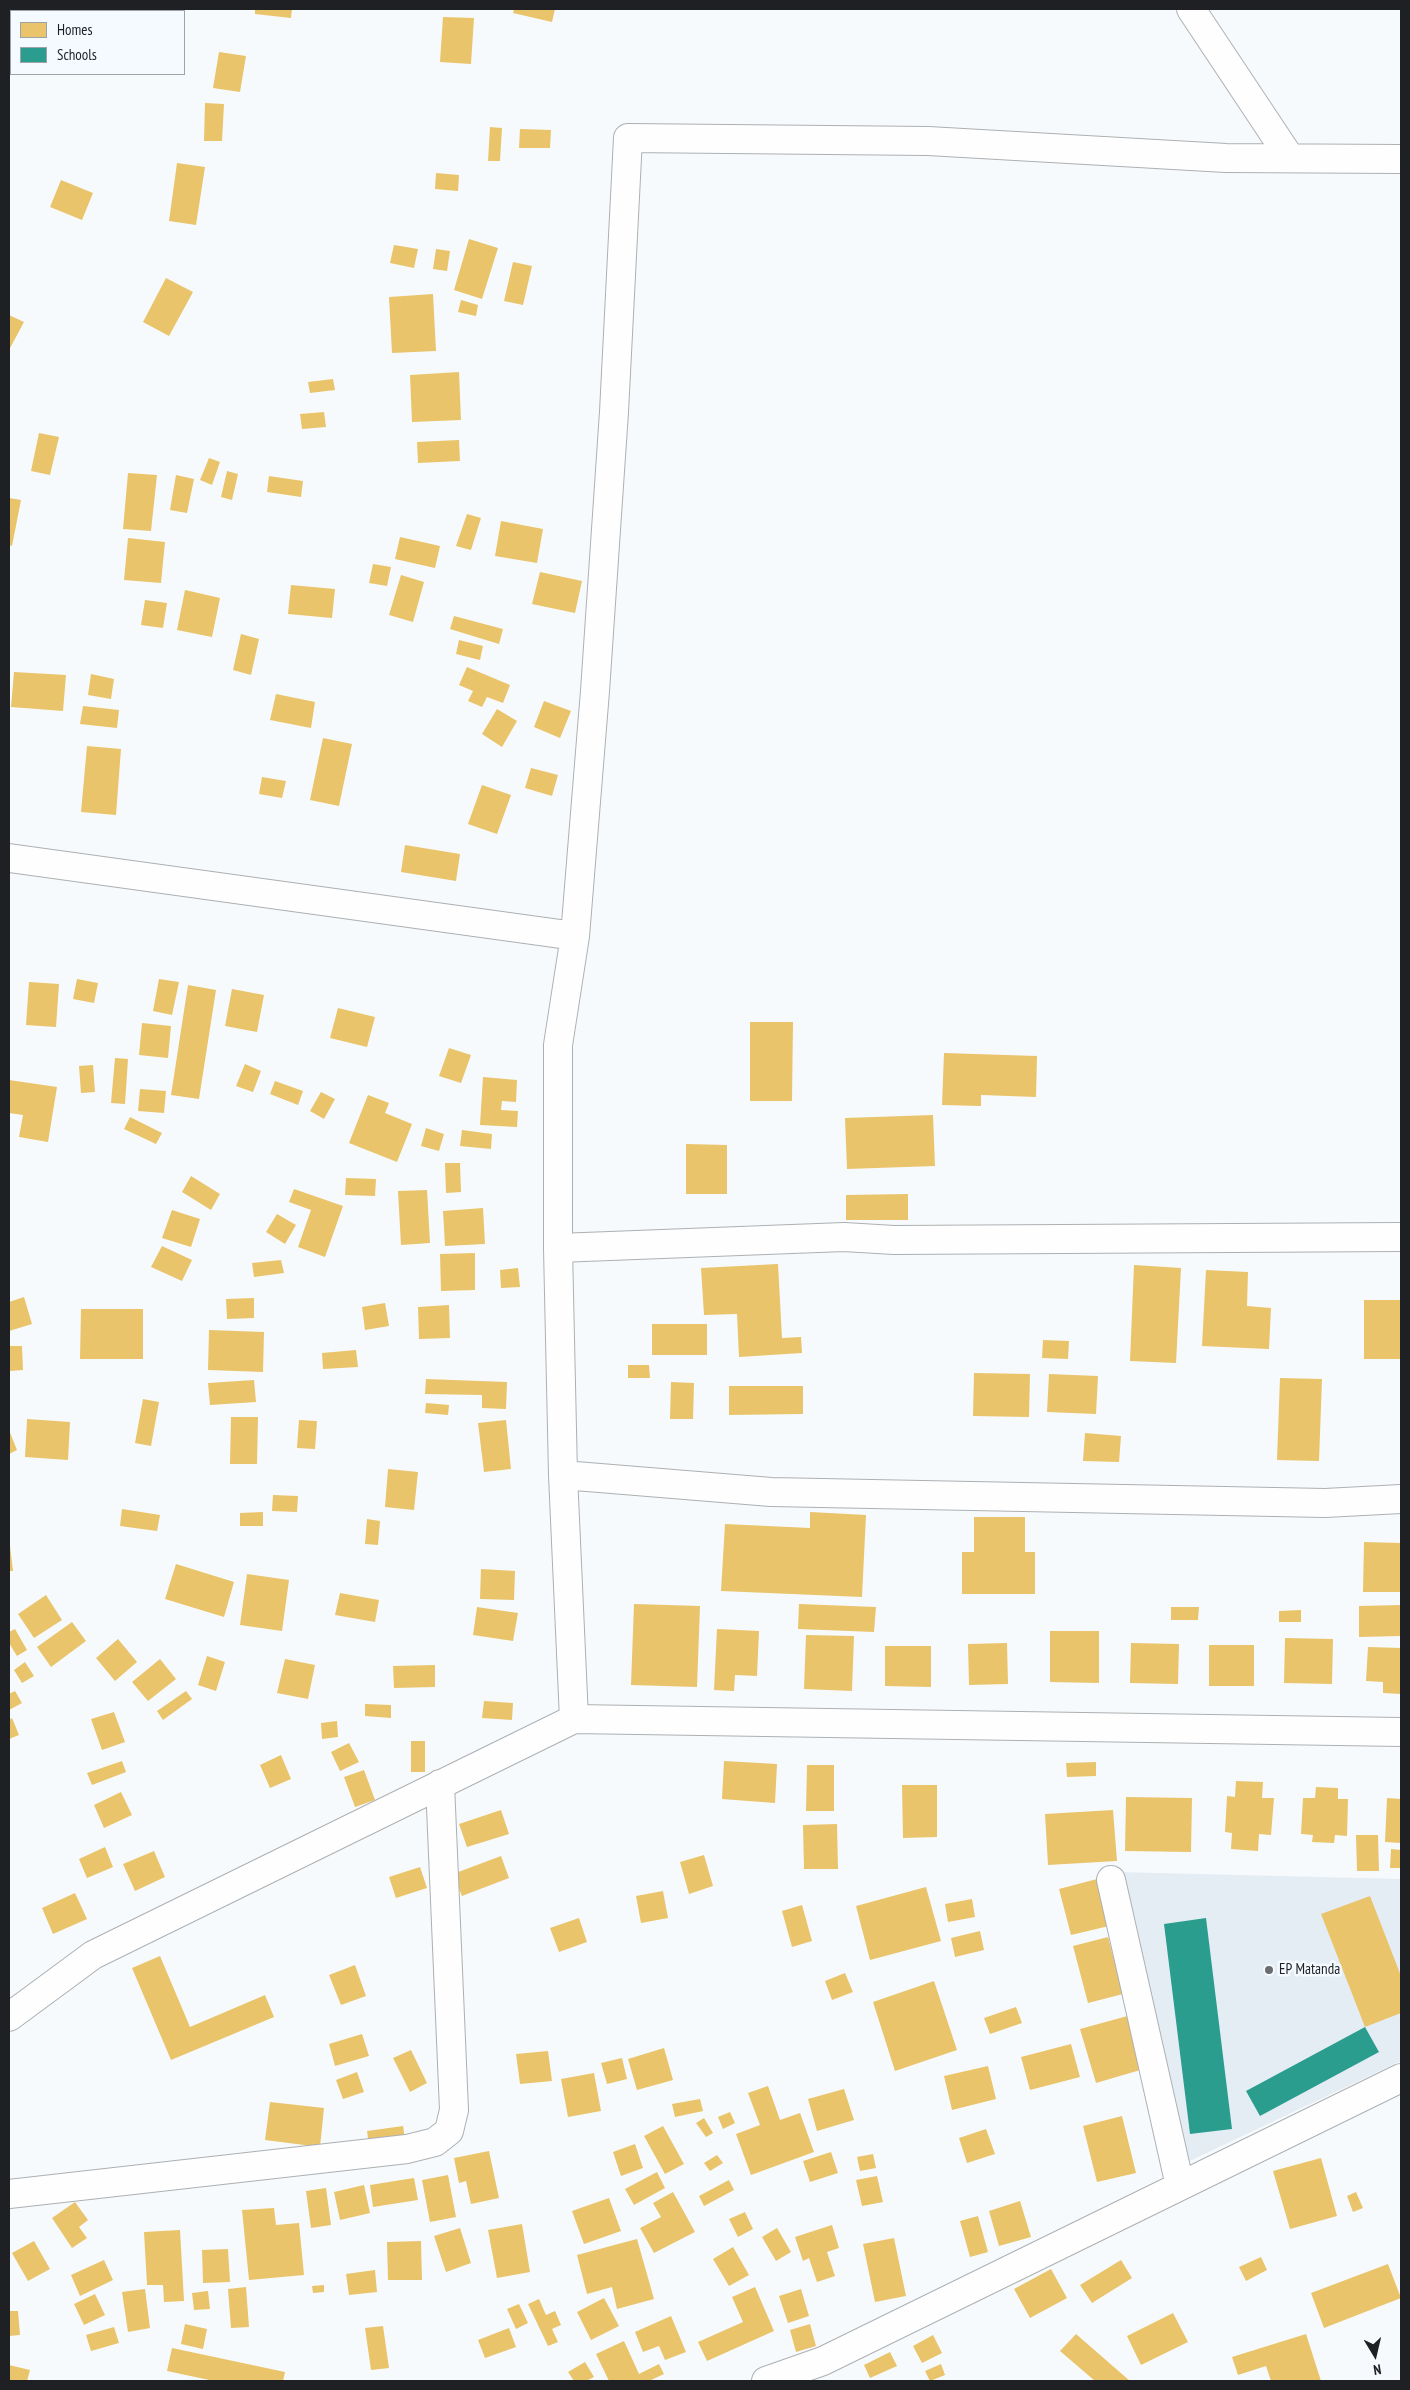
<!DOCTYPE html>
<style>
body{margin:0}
#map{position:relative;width:1410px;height:2390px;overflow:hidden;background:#f7fafc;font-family:"PT Sans Narrow",sans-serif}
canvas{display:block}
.frame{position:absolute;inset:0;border:10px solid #1e2023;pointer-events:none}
.legend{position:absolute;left:10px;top:10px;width:175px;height:65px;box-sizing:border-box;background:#f4faff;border:1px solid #9ea3a7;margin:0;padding:6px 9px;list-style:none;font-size:15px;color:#1e2023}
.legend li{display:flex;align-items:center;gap:10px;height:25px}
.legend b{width:25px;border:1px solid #9ea3a7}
.north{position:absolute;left:1350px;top:2330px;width:50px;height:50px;-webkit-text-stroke:4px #f4faff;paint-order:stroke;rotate:171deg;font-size:14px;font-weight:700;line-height:20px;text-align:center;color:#1e2023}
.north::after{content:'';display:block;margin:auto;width:18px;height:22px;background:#1e2023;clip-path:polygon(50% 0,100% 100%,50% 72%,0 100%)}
</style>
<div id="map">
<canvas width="1410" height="2390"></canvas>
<div class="frame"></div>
<ul class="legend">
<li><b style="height:14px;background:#e9c46a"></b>Homes</li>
<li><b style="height:14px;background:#2a9d8f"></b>Schools</li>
</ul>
<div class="north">N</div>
</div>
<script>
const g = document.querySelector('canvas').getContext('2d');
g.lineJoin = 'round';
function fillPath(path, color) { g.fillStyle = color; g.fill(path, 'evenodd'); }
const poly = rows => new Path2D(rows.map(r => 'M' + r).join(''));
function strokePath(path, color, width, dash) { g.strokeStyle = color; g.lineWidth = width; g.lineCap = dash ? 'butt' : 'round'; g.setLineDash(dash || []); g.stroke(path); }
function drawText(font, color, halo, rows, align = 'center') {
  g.font = font + ' "PT Sans Narrow",sans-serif'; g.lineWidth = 5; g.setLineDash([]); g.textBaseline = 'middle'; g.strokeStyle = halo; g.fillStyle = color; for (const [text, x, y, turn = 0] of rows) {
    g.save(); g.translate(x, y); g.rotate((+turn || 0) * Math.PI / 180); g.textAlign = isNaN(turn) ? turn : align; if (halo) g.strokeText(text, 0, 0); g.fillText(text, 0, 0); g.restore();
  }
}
fillPath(poly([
 [1117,1872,1401,1879,1401,2061,1175,2168]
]), '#e5edf4');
fillPath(poly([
 [255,9,292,9,291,18,255,14],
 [514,9,555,9,552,22,513,13],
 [443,17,474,18,471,64,440,62],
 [219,52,246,56,240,92,213,88],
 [205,103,224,104,222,141,204,141],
 [490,127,502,128,500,161,488,161],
 [520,129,551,130,550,148,519,148],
 [177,163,205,167,196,225,169,221],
 [436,173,459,175,458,191,435,189],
 [61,180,93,193,82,220,50,207],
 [469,239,498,248,482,299,454,290],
 [394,245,418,249,414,268,390,263],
 [436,249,450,251,447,271,433,269],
 [513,262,532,266,523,305,504,301],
 [166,278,193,292,169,336,143,322],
 [433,294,436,351,392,353,389,297],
 [461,300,478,305,476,316,458,312],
 [9,315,24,322,9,350],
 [459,372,461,420,412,422,410,375],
 [333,379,335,390,310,393,308,382],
 [324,412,326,427,302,429,300,414],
 [39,433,59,437,50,475,31,471],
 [459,440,460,461,418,463,417,442],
 [209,458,220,462,212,485,200,480],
 [227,471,238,474,232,500,221,497],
 [128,473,157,475,151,531,123,529],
 [176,475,194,479,187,513,170,510],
 [269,476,303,481,301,497,267,492],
 [9,498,21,500,12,546,9,545],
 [467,514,481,518,471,550,456,546],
 [501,521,543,529,537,563,495,556],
 [400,537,440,546,435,568,395,559],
 [128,538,165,542,161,583,124,580],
 [373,564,391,567,387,586,369,583],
 [540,572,582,581,575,613,532,604],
 [401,575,424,582,413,622,389,615],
 [291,585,335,589,332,618,288,614],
 [185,590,220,598,212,637,177,630],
 [145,600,167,603,163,628,141,625],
 [454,616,503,629,499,644,450,629],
 [241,634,259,639,251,675,233,670],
 [459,640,483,646,480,660,456,654],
 [467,667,510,685,503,703,487,697,482,707,468,701,473,691,459,685],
 [14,672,66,675,63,711,11,707],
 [91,674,114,679,111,699,88,695],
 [276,694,315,702,311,728,270,720],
 [544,701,571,711,560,738,534,727],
 [83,706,119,710,117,728,80,724],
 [497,709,517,721,502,747,482,734],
 [323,738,352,744,339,806,310,800],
 [87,746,121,749,116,815,81,812],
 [531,768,558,775,552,796,525,788],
 [262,777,286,781,282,798,259,794],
 [482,785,511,795,497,834,468,824],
 [405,845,460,854,456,881,401,872],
 [77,979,98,983,94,1003,73,999],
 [159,979,179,982,172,1015,153,1011],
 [29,982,59,984,56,1027,26,1025],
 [188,985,216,990,199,1099,171,1095],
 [232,989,264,995,257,1032,225,1026],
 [338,1008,375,1017,367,1047,330,1038],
 [750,1022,793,1022,792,1101,750,1101],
 [142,1023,171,1026,168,1058,139,1055],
 [449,1048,471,1055,461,1083,439,1076],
 [944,1053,1037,1056,1036,1097,981,1095,981,1106,942,1105],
 [115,1058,128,1059,125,1104,111,1103],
 [245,1064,261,1071,253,1092,236,1086],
 [93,1065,95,1092,81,1093,79,1066],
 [483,1077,517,1080,516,1102,502,1101,501,1110,518,1111,517,1127,480,1125],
 [9,1080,57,1087,48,1142,19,1137,23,1115,9,1113],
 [275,1081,303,1091,298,1105,270,1094],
 [140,1089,166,1091,164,1113,138,1111],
 [321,1092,335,1099,324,1119,310,1111],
 [368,1095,389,1103,385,1113,412,1124,397,1162,349,1143],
 [933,1115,935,1166,847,1169,845,1118],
 [130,1117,162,1133,156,1144,124,1129],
 [426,1128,444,1134,439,1151,421,1146],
 [462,1130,492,1134,491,1149,460,1146],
 [686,1144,727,1145,727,1194,686,1194],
 [445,1163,460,1163,461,1192,446,1193],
 [191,1176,220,1194,211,1210,182,1192],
 [346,1178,376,1179,375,1196,345,1195],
 [294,1189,343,1206,325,1257,298,1247,311,1210,289,1202],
 [427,1190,430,1243,401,1245,398,1191],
 [908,1194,908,1220,846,1220,846,1195],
 [483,1208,485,1244,445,1246,443,1211],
 [172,1210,200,1219,191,1247,162,1238],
 [277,1214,296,1225,285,1244,266,1232],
 [162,1246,192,1260,182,1281,151,1267],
 [475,1253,475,1290,441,1291,440,1254],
 [281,1260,284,1273,254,1277,252,1263],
 [778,1264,782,1338,801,1337,802,1353,739,1357,737,1314,704,1315,701,1268],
 [1134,1265,1181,1268,1176,1363,1130,1361],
 [518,1268,520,1287,501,1288,500,1270],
 [1206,1270,1248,1272,1247,1306,1271,1308,1269,1349,1202,1346],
 [24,1297,32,1324,9,1331,9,1302],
 [254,1298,254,1318,227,1319,226,1299],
 [1364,1300,1401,1300,1401,1359,1364,1359],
 [385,1303,389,1326,365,1330,362,1307],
 [449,1305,450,1338,419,1339,418,1307],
 [81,1309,143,1309,143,1359,80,1359],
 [652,1324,707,1324,707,1355,652,1355],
 [209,1330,264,1332,263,1372,208,1370],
 [1043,1340,1069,1341,1068,1359,1042,1358],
 [9,1346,22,1346,23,1370,9,1371],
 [356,1350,358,1367,323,1369,322,1353],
 [628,1365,649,1365,650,1378,628,1378],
 [974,1373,1030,1374,1029,1417,973,1416],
 [1049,1374,1098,1376,1096,1414,1047,1412],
 [1280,1378,1322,1379,1319,1461,1277,1460],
 [426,1379,507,1382,506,1409,482,1408,482,1395,425,1394],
 [254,1380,256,1402,210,1405,208,1383],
 [671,1382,694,1383,693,1419,670,1419],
 [729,1386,803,1386,803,1414,729,1415],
 [143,1399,159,1402,151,1446,135,1443],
 [426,1403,449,1405,448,1415,425,1413],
 [231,1417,258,1417,257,1464,230,1464],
 [27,1419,70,1422,68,1460,25,1457],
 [299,1420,317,1421,315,1449,297,1448],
 [506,1420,511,1469,484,1472,478,1423],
 [9,1430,17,1450,9,1454],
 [1085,1433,1121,1436,1119,1462,1083,1461],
 [388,1469,418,1472,414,1510,385,1507],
 [273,1495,298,1496,297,1512,272,1511],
 [122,1509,160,1515,157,1531,120,1526],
 [263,1512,263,1526,240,1526,240,1513],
 [810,1512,866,1515,862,1597,721,1591,725,1524,810,1528],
 [974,1517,1025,1517,1025,1552,1035,1552,1035,1594,962,1594,962,1552,974,1552],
 [367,1519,380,1521,378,1545,365,1544],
 [1364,1542,1401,1543,1401,1592,1363,1592],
 [10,1546,13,1571,9,1571,9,1547],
 [176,1564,234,1582,224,1617,165,1599],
 [481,1569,515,1571,514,1600,480,1599],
 [247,1574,289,1580,282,1631,240,1625],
 [340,1593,379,1600,375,1622,335,1615],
 [46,1595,62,1620,34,1638,18,1614],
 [634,1604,700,1606,697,1687,631,1685],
 [799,1604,876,1607,874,1632,798,1629],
 [1401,1605,1401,1636,1359,1637,1359,1606],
 [477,1607,518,1613,513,1641,473,1635],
 [1171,1607,1199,1607,1198,1620,1171,1620],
 [1301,1610,1301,1622,1279,1622,1279,1611],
 [72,1622,86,1641,51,1667,37,1647],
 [15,1629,27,1650,17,1656,9,1643,9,1632],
 [717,1629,759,1631,757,1676,735,1675,734,1691,714,1690],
 [1050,1631,1099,1631,1099,1683,1050,1682],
 [806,1635,854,1636,852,1691,804,1689],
 [1285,1638,1333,1639,1332,1684,1284,1683],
 [118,1639,137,1662,115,1681,96,1658],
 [1007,1643,1008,1684,969,1685,968,1644],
 [1131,1643,1179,1644,1178,1684,1130,1683],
 [1209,1645,1254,1645,1254,1686,1209,1686],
 [885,1646,931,1646,931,1687,885,1686],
 [1368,1647,1401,1648,1401,1694,1383,1693,1383,1682,1366,1681],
 [207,1656,225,1662,216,1691,198,1685],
 [160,1659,176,1679,148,1701,132,1682],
 [285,1659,315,1665,308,1699,277,1693],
 [25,1662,34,1676,22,1683,14,1670],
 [435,1665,435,1687,394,1688,393,1666],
 [15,1691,22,1703,9,1710,9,1694],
 [186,1691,192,1699,163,1720,157,1711],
 [484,1701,513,1703,512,1720,482,1718],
 [365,1704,391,1705,391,1718,365,1716],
 [114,1712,125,1742,102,1750,91,1719],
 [12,1718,19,1735,9,1739,9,1720],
 [337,1721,338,1737,322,1739,321,1723],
 [411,1741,425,1741,425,1772,411,1772],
 [349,1743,359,1762,340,1771,331,1752],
 [281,1755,291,1779,270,1788,260,1765],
 [122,1761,126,1772,92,1785,87,1773],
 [724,1761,777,1764,775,1803,722,1799],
 [1096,1762,1096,1776,1067,1777,1066,1763],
 [807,1765,834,1765,834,1811,806,1811],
 [364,1770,375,1800,355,1807,344,1777],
 [1236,1781,1263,1782,1262,1798,1274,1798,1271,1835,1259,1834,1258,1851,1231,1849,1232,1833,1225,1832,1227,1796,1235,1797],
 [902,1785,937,1785,937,1837,903,1838],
 [1316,1787,1338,1788,1338,1799,1348,1799,1347,1836,1335,1835,1334,1843,1312,1842,1313,1835,1301,1834,1303,1798,1315,1798],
 [121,1792,132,1815,104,1828,94,1805],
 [1126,1797,1192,1798,1191,1852,1125,1851],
 [1387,1798,1401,1799,1401,1843,1385,1842],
 [501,1810,509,1834,467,1847,459,1824],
 [1113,1810,1117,1861,1048,1865,1045,1814],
 [837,1824,838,1869,804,1869,803,1825],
 [1356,1835,1378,1835,1379,1871,1357,1871],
 [105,1847,113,1867,87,1878,79,1859],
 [1391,1849,1401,1850,1401,1868,1390,1868],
 [154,1851,165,1877,135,1891,123,1864],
 [704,1855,713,1886,689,1894,680,1862],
 [501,1856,509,1878,462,1896,453,1874],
 [420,1867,427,1888,396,1898,389,1877],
 [1097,1879,1109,1926,1071,1935,1059,1889],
 [926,1887,941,1941,870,1960,856,1906],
 [663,1891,668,1918,641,1923,636,1896],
 [75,1893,87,1919,53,1934,42,1908],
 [1370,1896,1401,1976,1401,2013,1365,2027,1321,1914],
 [972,1899,975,1917,948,1922,945,1904],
 [802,1905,812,1941,792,1947,782,1911],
 [579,1918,587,1942,559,1952,550,1928],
 [980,1931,984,1950,955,1957,951,1938],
 [1108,1937,1123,1994,1088,2003,1073,1946],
 [160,1956,190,2027,265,1995,274,2017,171,2060,132,1968],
 [355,1965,366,1996,341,2005,329,1975],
 [845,1973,853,1992,832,2000,825,1981],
 [934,1981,957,2050,895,2071,873,2002],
 [1016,2007,1022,2023,990,2034,984,2018],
 [1131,2015,1147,2068,1096,2083,1080,2029],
 [362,2034,369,2056,335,2066,329,2044],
 [1071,2044,1080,2077,1030,2090,1021,2057],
 [664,2048,673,2080,637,2090,628,2059],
 [411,2050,427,2083,410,2092,393,2058],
 [548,2051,552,2081,520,2084,516,2054],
 [622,2058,627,2079,607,2084,601,2063],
 [988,2066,996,2099,952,2110,944,2076],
 [357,2072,364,2092,343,2099,336,2080],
 [594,2073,601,2111,568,2117,561,2079],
 [768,2086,780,2120,800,2113,814,2152,751,2175,736,2134,760,2125,748,2093],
 [844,2089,854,2120,817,2131,808,2099],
 [700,2099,703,2111,675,2117,672,2104],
 [270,2102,324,2108,320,2147,265,2140],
 [730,2112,735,2123,723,2129,718,2117],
 [1122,2116,1136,2173,1097,2182,1083,2126],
 [704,2118,713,2133,706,2137,696,2123],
 [403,2126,406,2147,370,2152,367,2131],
 [663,2126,684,2164,665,2174,644,2136],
 [986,2129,995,2154,967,2163,959,2138],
 [635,2144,643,2168,621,2176,613,2152],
 [489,2151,499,2198,471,2204,466,2181,459,2183,454,2158],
 [831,2152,838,2173,810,2182,803,2161],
 [873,2154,876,2168,860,2171,857,2157],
 [717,2155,723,2163,710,2171,704,2163],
 [1321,2158,1337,2216,1290,2229,1273,2171],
 [657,2172,665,2188,634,2205,625,2189],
 [448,2175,456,2217,430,2222,422,2180],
 [877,2176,883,2202,862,2206,856,2180],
 [414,2178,418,2200,373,2207,370,2185],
 [729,2180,734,2190,704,2206,699,2196],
 [364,2185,370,2213,340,2220,334,2192],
 [326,2188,331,2225,311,2228,306,2191],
 [673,2192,695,2232,654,2253,640,2228,661,2217,653,2203],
 [1356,2192,1363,2208,1353,2212,1347,2196],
 [609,2198,621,2231,584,2244,572,2211],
 [1020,2201,1031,2237,999,2246,989,2211],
 [75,2202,88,2220,79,2227,87,2238,72,2248,52,2218],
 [274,2208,276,2225,299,2223,304,2275,249,2280,242,2210],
 [745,2212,753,2229,738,2237,729,2219],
 [978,2216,988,2252,970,2257,960,2221],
 [522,2224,530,2272,497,2278,488,2230],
 [832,2225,839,2248,827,2252,835,2276,817,2282,809,2258,803,2261,795,2237],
 [460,2228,471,2263,446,2272,434,2236],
 [777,2228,791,2252,776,2261,762,2237],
 [180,2230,184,2301,164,2302,163,2285,147,2285,144,2232],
 [894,2238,906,2296,875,2302,863,2244],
 [637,2239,654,2299,617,2309,612,2287,587,2294,577,2255],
 [34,2241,50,2269,28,2281,12,2253],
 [421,2241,422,2280,388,2280,387,2242],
 [733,2247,749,2275,729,2286,713,2259],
 [228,2249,230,2282,203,2283,202,2250],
 [1261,2257,1267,2270,1246,2281,1239,2267],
 [104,2260,113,2280,80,2296,71,2275],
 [1121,2260,1132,2278,1092,2303,1080,2285],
 [1388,2264,1401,2298,1324,2328,1311,2293],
 [1051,2269,1067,2298,1030,2318,1014,2289],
 [375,2270,377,2292,349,2295,346,2274],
 [324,2285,324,2292,313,2293,312,2286],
 [246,2287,249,2327,231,2328,228,2289],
 [755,2287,774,2331,707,2361,698,2342,743,2322,732,2297],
 [145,2289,150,2328,128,2332,122,2292],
 [801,2289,809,2316,788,2323,779,2296],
 [208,2291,210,2309,194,2310,192,2293],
 [95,2294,105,2315,84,2325,74,2304],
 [604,2298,619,2326,591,2340,577,2312],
 [539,2299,546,2315,555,2311,561,2325,552,2329,558,2342,548,2346,528,2304],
 [519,2304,528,2323,516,2329,507,2309],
 [9,2311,18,2311,20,2335,9,2336],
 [1173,2313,1188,2342,1141,2365,1127,2336],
 [671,2316,686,2352,665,2360,659,2346,643,2352,635,2332],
 [185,2324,207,2329,203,2349,181,2344],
 [810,2324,816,2346,796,2352,790,2330],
 [383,2326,389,2368,371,2370,365,2328],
 [114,2327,119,2343,91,2351,86,2335],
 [509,2328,516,2347,485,2358,478,2340],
 [1076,2334,1130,2381,1095,2381,1060,2351],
 [1306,2334,1321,2381,1271,2381,1266,2366,1238,2375,1232,2357],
 [933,2335,942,2353,922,2363,913,2346],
 [624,2341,639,2374,659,2364,664,2374,649,2381,609,2381,596,2354],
 [172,2348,285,2372,283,2381,214,2381,167,2371],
 [890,2352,897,2366,870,2378,864,2365],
 [585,2362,594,2377,586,2381,574,2381,568,2372],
 [941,2364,945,2375,930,2381,925,2371],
 [9,2365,30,2370,27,2381,9,2381]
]), '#e9c46a');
fillPath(poly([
 [1206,1918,1232,2129,1190,2134,1164,1924],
 [1365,2027,1379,2052,1260,2116,1246,2091]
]), '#2a9d8f');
const minor = poly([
 [1191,9,1290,158],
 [9,858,575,936],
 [558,1248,844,1237,894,1240,1401,1237],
 [563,1475,771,1492,1325,1503,1401,1499],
 [574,1719,563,1475,558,1248,558,1045,575,936,595,691,614,412,628,138,928,141,1226,158,1401,159],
 [1111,1880,1180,2186],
 [9,2017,93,1955,574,1719,1401,1732],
 [9,2194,407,2149,435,2142,449,2131,454,2110,440,1784],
 [766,2381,823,2361,1401,2078]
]);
strokePath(minor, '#adb0b2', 30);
strokePath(minor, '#fefeff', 28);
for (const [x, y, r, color] of [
 [1269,1970,5,"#6a6c6f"]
]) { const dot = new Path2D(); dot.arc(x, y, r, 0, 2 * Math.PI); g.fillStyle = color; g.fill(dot); strokePath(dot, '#f4faff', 2); }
drawText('15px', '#1e2023', '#f4faff', [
 ["EP Matanda",1279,1970]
], 'left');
</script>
